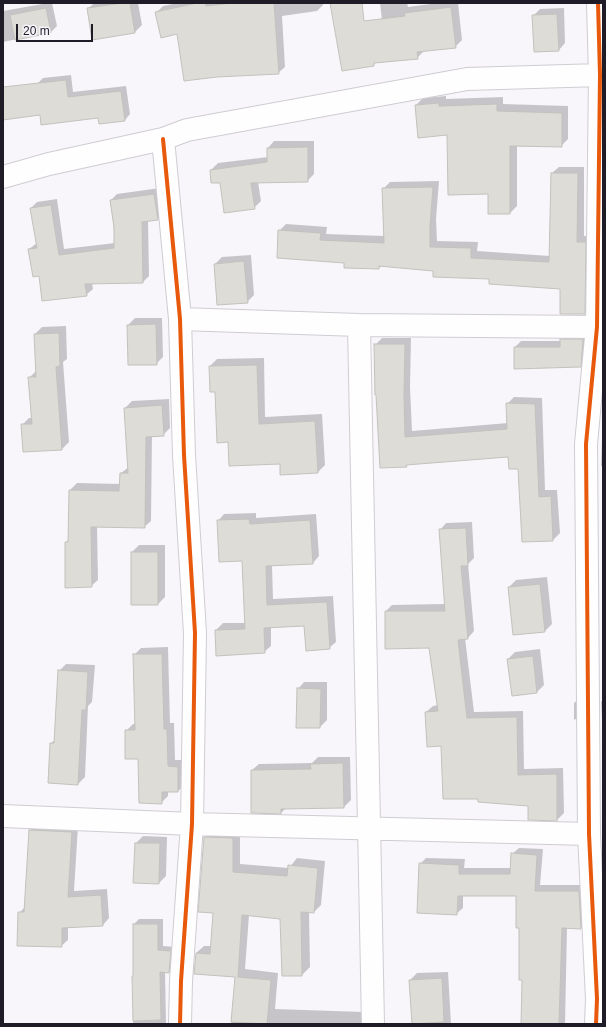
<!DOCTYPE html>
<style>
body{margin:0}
#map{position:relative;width:606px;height:1027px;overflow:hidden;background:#f8f6fa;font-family:Helvetica,sans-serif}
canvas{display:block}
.frame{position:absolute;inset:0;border:4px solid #201c27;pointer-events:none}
.scale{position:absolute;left:16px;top:24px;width:77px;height:18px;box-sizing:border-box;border:2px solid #201c27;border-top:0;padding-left:5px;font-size:12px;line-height:14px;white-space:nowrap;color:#201c27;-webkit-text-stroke:3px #f7f5fb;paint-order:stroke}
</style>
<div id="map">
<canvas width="606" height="1027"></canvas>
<div class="frame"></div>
<div class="scale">20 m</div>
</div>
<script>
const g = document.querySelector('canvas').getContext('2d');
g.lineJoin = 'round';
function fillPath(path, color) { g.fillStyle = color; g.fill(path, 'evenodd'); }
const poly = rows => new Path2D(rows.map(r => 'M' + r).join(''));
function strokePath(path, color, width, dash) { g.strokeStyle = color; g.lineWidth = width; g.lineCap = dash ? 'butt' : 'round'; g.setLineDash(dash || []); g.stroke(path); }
fillPath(poly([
 [48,3,52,3,57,26,51,32,3,42,3,11],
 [94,3,138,3,142,25,135,32,88,9],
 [178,3,323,3,323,5,317,11,282,16,285,67,278,73,178,33,156,13,163,6],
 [380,3,407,3,408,7,438,3,458,3,462,40,455,47,425,50,417,58,376,62,373,65,382,20],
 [564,8,565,43,559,50,533,16,540,9],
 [71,75,73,92,126,86,130,114,125,120,100,123,99,116,37,84,43,78],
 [446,96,446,99,503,97,503,104,568,106,568,139,561,146,517,145,517,206,510,213,489,192,448,134,416,105,423,98],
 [274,141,314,141,314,174,307,181,258,182,261,201,254,208,221,182,211,170,218,163,268,157,268,148],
 [559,167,584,167,584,236,592,236,591,307,584,313,561,288,434,270,382,265,379,268,345,262,279,231,286,224,327,227,326,234,384,236,383,189,390,182,439,181,436,219,437,241,478,242,477,251,550,256,552,173],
 [160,188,164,213,158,219,148,220,149,276,143,282,92,283,93,289,86,295,39,274,29,249,37,243,31,208,37,202,57,199,64,249,115,243,111,200,117,194],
 [251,255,254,295,247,302,215,264,222,257],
 [135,318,162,318,163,357,156,364,128,325],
 [66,326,67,359,63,362,69,442,62,449,22,425,29,418,33,418,29,378,36,371,35,334,42,327],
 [567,333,589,333,587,359,580,366,515,368,515,347,521,341,561,341],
 [382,338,411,338,410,387,412,431,508,423,507,404,514,397,542,398,545,490,557,490,560,533,553,540,523,541,519,468,509,456,408,464,406,466,375,345],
 [264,358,265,417,322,414,325,465,318,472,281,463,229,441,216,391,211,391,210,366,217,359],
 [169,399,170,428,163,435,152,435,151,521,144,527,97,526,98,580,91,586,66,587,66,542,69,539,70,490,77,483,121,484,121,473,129,467,125,408,132,401],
 [603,411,603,466,601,466],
 [256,513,256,518,316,514,319,556,313,563,272,565,273,599,333,596,336,642,329,648,305,625,271,627,271,646,264,652,217,655,216,630,223,623,246,623,243,560,218,521,224,514],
 [472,522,474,558,468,564,474,631,468,638,465,638,474,712,523,711,524,769,563,768,564,813,557,820,529,805,479,798,442,745,426,712,433,706,438,705,430,647,386,611,392,605,445,604,440,530,446,523],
 [139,545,165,545,165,597,158,604,132,552],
 [547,577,552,624,545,631,509,587,516,580],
 [168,647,170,723,174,723,175,760,185,760,185,785,178,791,168,791,168,796,161,803,126,731,133,724,136,724,134,655,141,648],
 [540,649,544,685,537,692,508,659,515,652],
 [66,664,95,665,92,702,88,706,85,777,78,784,51,743,55,740,59,671],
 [304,682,327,682,327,720,320,727,298,689],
 [577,700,578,700,579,717,574,720,574,703],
 [603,700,603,719,602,719,601,702],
 [318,757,350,757,351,800,344,807,286,808,281,813,252,770,259,764,312,763],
 [36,824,78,826,74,891,107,889,109,918,103,925,68,927,68,940,61,946,19,913,26,906,30,830],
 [212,830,240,830,240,864,289,868,297,858,325,861,321,905,314,912,309,912,310,967,302,975,283,975,281,918,249,915,245,969,278,973,275,1009,363,1012,363,1024,231,1024,236,976,196,953,204,946,212,946,214,912,205,837],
 [143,836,167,837,166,876,159,883,134,882,136,843],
 [519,848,543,849,540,885,585,885,587,921,581,928,567,928,565,1024,522,1024,523,979,517,894,463,895,463,908,456,914,420,864,426,858,465,859,464,868,511,868,512,854],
 [139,919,163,919,163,946,175,947,174,967,169,972,165,972,166,1024,133,1024,134,924],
 [448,972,451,1024,422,1024,410,980,417,973]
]), '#0003');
const building = poly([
 [122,3,130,3,135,33,92,40,87,8,122,3],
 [197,3,205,3,206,6,231,3,274,3,279,74,217,77,184,81,177,34,161,38,155,12,197,3],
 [330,3,362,3,364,21,405,16,404,13,451,7,456,48,417,52,418,59,374,63,374,66,342,71,330,3],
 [46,8,51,33,15,40,10,15,46,8],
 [557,14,559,51,534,52,532,15,557,14],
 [66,80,68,97,121,91,125,121,99,124,98,118,41,125,40,115,3,120,3,87,66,80],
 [439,103,439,106,497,104,497,111,562,113,562,147,510,146,510,214,488,214,488,194,448,195,447,135,418,138,415,105,439,103],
 [308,147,308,182,251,183,255,209,224,213,220,183,211,183,210,170,267,162,267,148,308,147],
 [551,173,578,173,577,242,586,242,585,314,560,314,560,289,489,284,489,279,433,277,433,271,379,266,379,269,344,268,344,263,277,258,278,230,321,233,320,240,384,243,382,188,433,187,430,226,430,247,471,248,471,258,549,262,551,173],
 [154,194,158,220,142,222,143,283,85,284,87,296,42,301,39,276,33,277,28,249,37,248,30,208,51,205,59,255,114,248,114,227,110,200,154,194],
 [244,261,248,303,217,305,214,264,244,261],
 [156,324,157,365,128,365,127,325,156,324],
 [59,333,60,366,56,367,62,450,23,452,21,424,32,424,28,377,36,377,34,334,59,333],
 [560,339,583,339,581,367,514,369,514,347,560,347,560,339],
 [374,344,405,344,404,395,405,437,507,429,506,403,535,404,539,497,551,496,553,541,522,542,518,469,509,469,508,457,406,465,407,467,380,468,376,395,375,395,374,344],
 [257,365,259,424,315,421,318,473,280,475,280,464,229,466,228,442,217,443,215,392,210,392,209,366,257,365],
 [162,405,164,436,146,437,145,528,91,527,92,587,65,588,65,542,68,542,69,490,119,491,120,473,128,473,124,408,162,405],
 [249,519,250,524,310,520,313,564,266,566,267,605,327,602,330,649,306,651,304,626,264,628,265,653,216,656,215,630,245,629,242,561,219,562,217,520,249,519],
 [466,528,468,566,461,566,468,639,458,640,467,718,517,717,518,775,557,774,557,821,528,820,528,806,478,802,478,799,443,799,441,746,427,747,425,712,438,711,429,648,385,649,385,611,445,611,439,529,466,528],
 [131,552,158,552,158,605,131,605,131,552],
 [540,584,545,632,513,635,508,587,540,584],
 [133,654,162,654,164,729,167,729,168,766,178,767,178,792,162,792,162,804,139,803,138,759,125,759,125,730,135,730,133,654],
 [533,656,537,693,512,696,507,659,533,656],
 [58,670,88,672,86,710,82,710,78,785,48,783,50,743,54,743,58,670],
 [297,688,321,689,320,728,296,728,297,688],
 [343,763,344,808,281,809,281,814,251,813,251,770,311,769,310,764,343,763],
 [29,830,72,832,68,897,101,895,103,926,62,928,62,947,17,946,18,912,24,912,29,830],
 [204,837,233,838,233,872,287,876,288,865,318,868,314,913,301,912,302,976,282,976,280,919,242,915,238,977,271,980,267,1024,231,1022,235,977,194,974,196,953,210,954,213,913,198,912,204,837],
 [135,843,160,843,159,884,133,883,135,843],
 [511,853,537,855,535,891,579,891,581,929,562,928,559,1024,521,1024,522,980,519,980,519,928,516,928,516,896,458,896,457,915,417,913,419,863,459,865,459,874,510,874,511,853],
 [133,924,158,924,158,950,171,951,169,973,160,972,161,1020,133,1021,132,976,133,976,133,924],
 [442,978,444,1022,412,1024,409,980,442,978]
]);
fillPath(building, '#dddcd7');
strokePath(building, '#c2c1bc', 1);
const minor = poly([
 [163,139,180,319,184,455,195,633,192,824,181,981,180,1024],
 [3,177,49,164,163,139,187,130,467,79,600,75],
 [180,319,359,325,597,327],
 [359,325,373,1024],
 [3,816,192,824,589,834],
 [596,1024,597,999,589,834,586,444,597,327,600,75,598,3]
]);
strokePath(minor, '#cfccd3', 24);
strokePath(minor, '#fefefe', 22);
strokePath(poly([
 [163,139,180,319,184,455,195,633,192,824,181,981,180,1024],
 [596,1024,597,999,589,834,586,444,597,327,600,75,598,3]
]), '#e8590c', 4);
</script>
